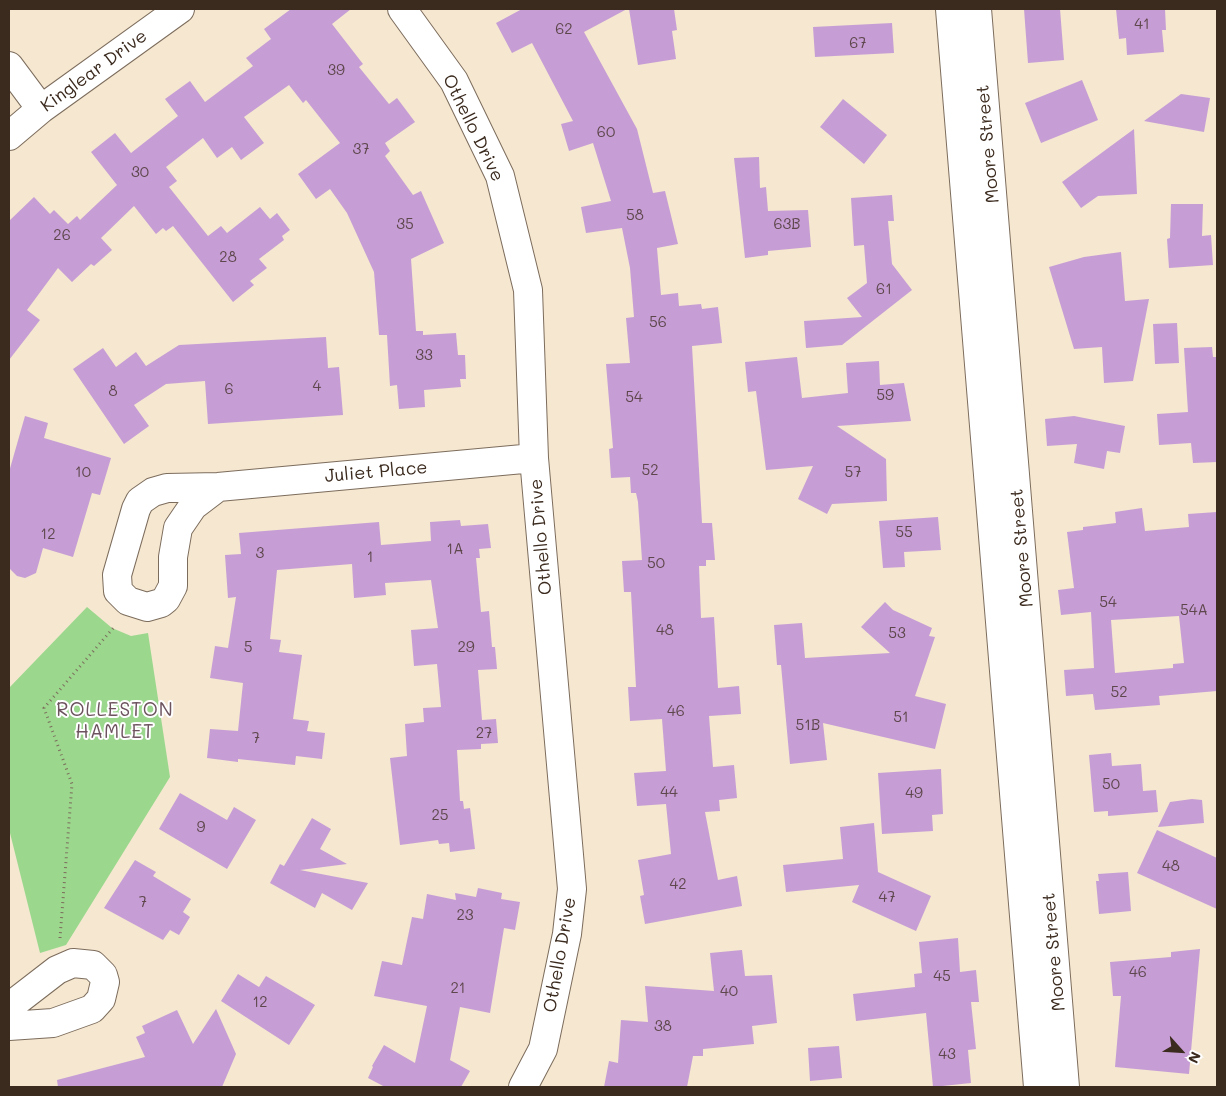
<!DOCTYPE html>
<style>
body{margin:0}
#map{position:relative;width:1226px;height:1096px;overflow:hidden;background:#f5e7d0;font-family:Mali,sans-serif}
canvas{display:block}
.frame{position:absolute;inset:0;border:10px solid #3b2a1e;pointer-events:none}
.north{position:absolute;left:1156px;top:1026px;width:50px;height:50px;-webkit-text-stroke:4px #fff;paint-order:stroke;rotate:116deg;font-size:14px;font-weight:700;line-height:20px;text-align:center;color:#3b2a1e}
.north::after{content:'';display:block;margin:auto;width:18px;height:22px;background:#3b2a1e;clip-path:polygon(50% 0,100% 100%,50% 72%,0 100%)}
</style>
<div id="map">
<canvas width="1226" height="1096"></canvas>
<div class="frame"></div>
<div class="north">N</div>
</div>
<script>
const g = document.querySelector('canvas').getContext('2d');
g.lineJoin = 'round';
function fillPath(path, color) { g.fillStyle = color; g.fill(path, 'evenodd'); }
const poly = rows => new Path2D(rows.map(r => 'M' + r).join(''));
function strokePath(path, color, width, dash) { g.strokeStyle = color; g.lineWidth = width; g.lineCap = dash ? 'butt' : 'round'; g.setLineDash(dash || []); g.stroke(path); }
function drawText(font, color, halo, rows, align = 'center') {
  g.font = font + ' Mali,sans-serif'; g.lineWidth = 4; g.setLineDash([]); g.textBaseline = 'middle'; g.strokeStyle = halo; g.fillStyle = color; for (const [text, x, y, turn = 0] of rows) {
    g.save(); g.translate(x, y); g.rotate((+turn || 0) * Math.PI / 180); g.textAlign = isNaN(turn) ? turn : align; if (halo) g.strokeText(text, 0, 0); g.fillText(text, 0, 0); g.restore();
  }
}
fillPath(poly([
 [87,607,112,628,131,636,148,633,170,777,66,945,40,953,9,829,9,688]
]), '#9bd88d');
fillPath(poly([
 [291,9,351,9,332,24,363,64,359,67,389,104,397,98,415,122,385,143,390,151,385,156,413,195,421,191,444,243,411,259,416,331,423,331,423,335,456,333,458,355,465,355,466,379,460,379,461,387,424,390,425,407,399,409,397,385,390,386,387,335,379,335,374,272,347,213,330,189,316,199,298,174,340,143,306,100,303,103,289,85,244,117,264,143,241,160,232,147,217,158,203,138,166,167,177,181,169,187,208,236,221,226,227,233,260,207,270,219,277,213,290,230,282,236,284,240,259,259,267,268,250,281,254,285,233,302,173,226,166,231,163,228,156,234,134,206,101,238,112,250,94,266,91,264,72,282,58,268,27,310,40,320,9,360,9,221,34,197,50,214,54,210,68,224,77,216,80,220,117,185,91,152,115,133,131,153,178,116,165,99,190,81,205,102,253,66,246,58,271,39,264,29],
 [522,9,627,9,584,32,637,129,653,193,665,191,678,244,657,248,661,295,678,293,679,306,701,304,702,309,718,307,722,343,692,346,702,523,712,523,715,560,706,560,706,566,699,566,701,618,714,617,718,688,739,686,741,714,709,716,713,767,734,765,737,798,719,800,720,811,705,812,718,880,737,876,742,906,645,924,640,896,644,895,638,860,671,854,666,804,637,806,634,773,666,771,662,719,630,721,628,687,636,687,631,592,624,592,622,561,642,560,638,502,636,493,631,493,630,477,611,478,609,449,613,448,606,364,630,363,626,318,634,317,630,268,622,228,586,233,581,207,611,201,593,143,569,151,561,124,573,121,532,43,512,53,496,23],
 [629,9,674,9,677,30,672,31,676,59,638,65],
 [1024,9,1060,9,1064,60,1028,63],
 [1116,9,1165,9,1166,30,1162,30,1164,52,1127,55,1126,38,1119,39],
 [892,23,894,53,815,57,813,27],
 [1082,80,1098,120,1041,143,1025,103],
 [1181,94,1210,98,1204,132,1144,121],
 [843,99,887,135,864,164,820,127],
 [1134,129,1137,194,1098,196,1081,208,1062,182],
 [759,157,760,188,766,187,768,211,808,210,811,247,768,251,768,255,745,258,734,158],
 [892,195,894,221,888,221,892,264,912,290,842,345,806,348,804,321,862,317,847,298,867,283,864,245,854,246,851,198],
 [1171,204,1203,204,1202,236,1211,235,1213,265,1169,268,1167,239,1170,238],
 [1121,252,1125,301,1149,299,1133,381,1104,383,1102,347,1074,349,1049,267,1084,257],
 [1177,323,1179,363,1155,364,1153,324],
 [326,337,328,368,339,367,343,415,208,424,205,381,166,384,134,405,149,426,124,444,73,369,103,348,116,367,136,352,146,366,179,345],
 [1212,347,1213,357,1217,357,1217,462,1193,463,1191,443,1159,445,1157,414,1188,412,1184,348],
 [797,357,802,398,848,393,846,363,879,361,880,385,904,383,911,421,837,426,886,459,887,501,832,504,827,514,798,499,813,466,766,470,756,391,748,392,745,362],
 [25,416,48,423,44,438,111,458,100,495,92,493,73,557,43,548,36,573,25,578,17,576,9,568,9,472],
 [1074,416,1125,426,1120,453,1107,451,1104,469,1074,463,1077,444,1047,446,1045,419],
 [1142,508,1145,531,1189,527,1188,514,1217,512,1217,691,1159,696,1160,705,1095,710,1093,694,1066,696,1064,670,1094,668,1091,612,1061,615,1058,590,1074,588,1067,532,1083,530,1083,527,1116,523,1115,512],
 [1179,616,1184,663,1173,664,1173,668,1115,673,1111,620],
 [938,517,941,550,904,552,905,567,883,568,879,521],
 [460,520,461,526,488,524,491,548,479,549,480,558,476,558,481,612,489,611,492,647,495,647,497,669,478,670,482,720,496,719,498,743,481,744,481,749,457,750,460,801,463,801,464,809,470,808,475,849,450,852,449,843,439,844,438,840,400,845,390,758,407,756,405,724,424,722,423,708,441,707,437,664,414,666,411,630,438,628,431,580,385,583,386,595,354,598,352,564,277,570,270,639,281,640,279,652,302,655,293,719,309,721,307,731,325,733,322,759,296,756,295,765,238,759,238,762,207,758,210,729,238,731,243,683,210,678,215,646,228,648,236,597,228,598,225,555,241,554,239,533,379,522,381,545,431,541,430,522],
 [885,602,893,610,932,628,929,636,935,637,915,696,946,704,935,749,823,723,827,760,790,764,781,665,777,665,774,625,802,623,805,658,890,653,861,627],
 [1111,753,1112,766,1141,764,1143,791,1156,790,1158,812,1108,816,1108,811,1094,812,1089,755],
 [941,769,943,814,932,815,933,831,882,834,878,773],
 [180,793,227,820,234,807,256,820,227,869,159,829],
 [1192,799,1202,800,1204,823,1158,827,1170,802],
 [312,818,331,829,320,849,347,864,300,870,368,883,352,910,322,893,315,908,270,883,280,864,284,866],
 [874,823,878,872,931,896,916,931,852,902,859,885,786,892,783,865,843,859,840,827],
 [1157,830,1217,858,1217,909,1137,873],
 [135,860,156,872,153,876,191,899,183,912,190,917,179,935,170,930,163,940,104,908],
 [1128,872,1131,911,1099,914,1096,881,1099,881,1098,874],
 [478,888,502,893,501,899,520,902,515,930,504,928,490,1013,460,1007,450,1060,470,1071,461,1087,385,1087,368,1078,373,1067,372,1066,384,1045,415,1063,427,1006,374,996,382,961,402,965,412,917,423,919,427,894,456,900,455,893,476,897],
 [958,938,960,972,976,970,979,1002,971,1002,976,1049,968,1050,971,1083,933,1087,926,1013,856,1021,853,994,915,987,914,974,922,973,919,942],
 [1200,949,1189,1074,1115,1067,1121,996,1113,996,1110,962,1171,957,1171,952],
 [742,950,745,976,772,975,777,1023,752,1026,754,1044,703,1049,703,1056,693,1056,687,1087,604,1087,609,1061,618,1063,621,1020,648,1022,645,986,714,991,710,953],
 [238,974,259,987,266,976,315,1005,289,1045,221,1001],
 [216,1009,236,1054,222,1087,58,1087,57,1080,145,1057,136,1037,145,1033,142,1026,177,1010,193,1044],
 [839,1046,842,1078,810,1081,808,1048]
]), '#c69ed5');
const street = poly([
 [402,9,454,81,500,176,528,290,534,458,572,889,567,934,543,1049,523,1087],
 [950,9,1038,1087],
 [977,9,1065,1087],
 [9,66,41,109],
 [9,136,41,109,180,9],
 [218,487,193,506,178,528,173,557,173,586,166,599,161,603,147,607,128,601,118,591,117,575,136,509,140,501,153,492,167,488,218,487,534,458],
 [9,1007,57,970,73,963,93,965,103,975,105,982,101,999,92,1009,53,1023,9,1026]
]);
strokePath(street, '#7c6c5c', 30);
strokePath(poly([
 [60,938,72,784,44,708,115,626]
]), '#7c6c5c', 3, [1, 4]);
strokePath(street, '#fff', 28);
drawText('15px', '#5e474c', null, [
 ["41",1142,24],
 ["62",564,29],
 ["67",858,43],
 ["39",336,70],
 ["60",606,132],
 ["37",361,149],
 ["30",140,172],
 ["58",635,215],
 ["35",405,224],
 ["63B",787,224],
 ["26",62,235],
 ["28",228,257],
 ["61",884,289],
 ["56",658,322],
 ["33",424,355],
 ["4",317,386],
 ["6",229,389],
 ["8",113,391],
 ["59",885,395],
 ["54",634,397],
 ["52",650,470],
 ["10",83,472],
 ["57",853,472],
 ["55",904,532],
 ["12",48,534],
 ["1A",455,549],
 ["3",260,553],
 ["1",370,557],
 ["50",656,563],
 ["54",1108,602],
 ["54A",1194,610],
 ["48",665,630],
 ["53",897,633],
 ["5",248,647],
 ["29",466,647],
 ["52",1119,692],
 ["46",676,711],
 ["51",901,717],
 ["51B",808,725],
 ["27",484,733],
 ["7",256,738],
 ["50",1111,784],
 ["44",669,792],
 ["49",914,793],
 ["25",440,815],
 ["9",201,827],
 ["48",1171,866],
 ["42",678,884],
 ["47",887,897],
 ["7",143,902],
 ["23",465,915],
 ["46",1138,972],
 ["45",942,976],
 ["21",458,988],
 ["40",729,991],
 ["12",260,1002],
 ["38",663,1026],
 ["43",947,1054]
]);
drawText('18px', '#3b2a1e', '#fff', [
 ["Kinglear Drive",94,71,-36],
 ["Othello Drive",473,128,64],
 ["Moore Street",988,144,-95],
 ["Juliet Place",376,472,-5],
 ["Othello Drive",541,537,-95],
 ["Moore Street",1022,548,-95],
 ["Moore Street",1054,952,-95],
 ["Othello Drive",560,955,-80]
]);
g.letterSpacing = '1px';
drawText('19px', '#6c535e', '#fff', [
 ["ROLLESTON",115,710],
 ["HAMLET",115,732]
]);
g.letterSpacing = '0px';
</script>
